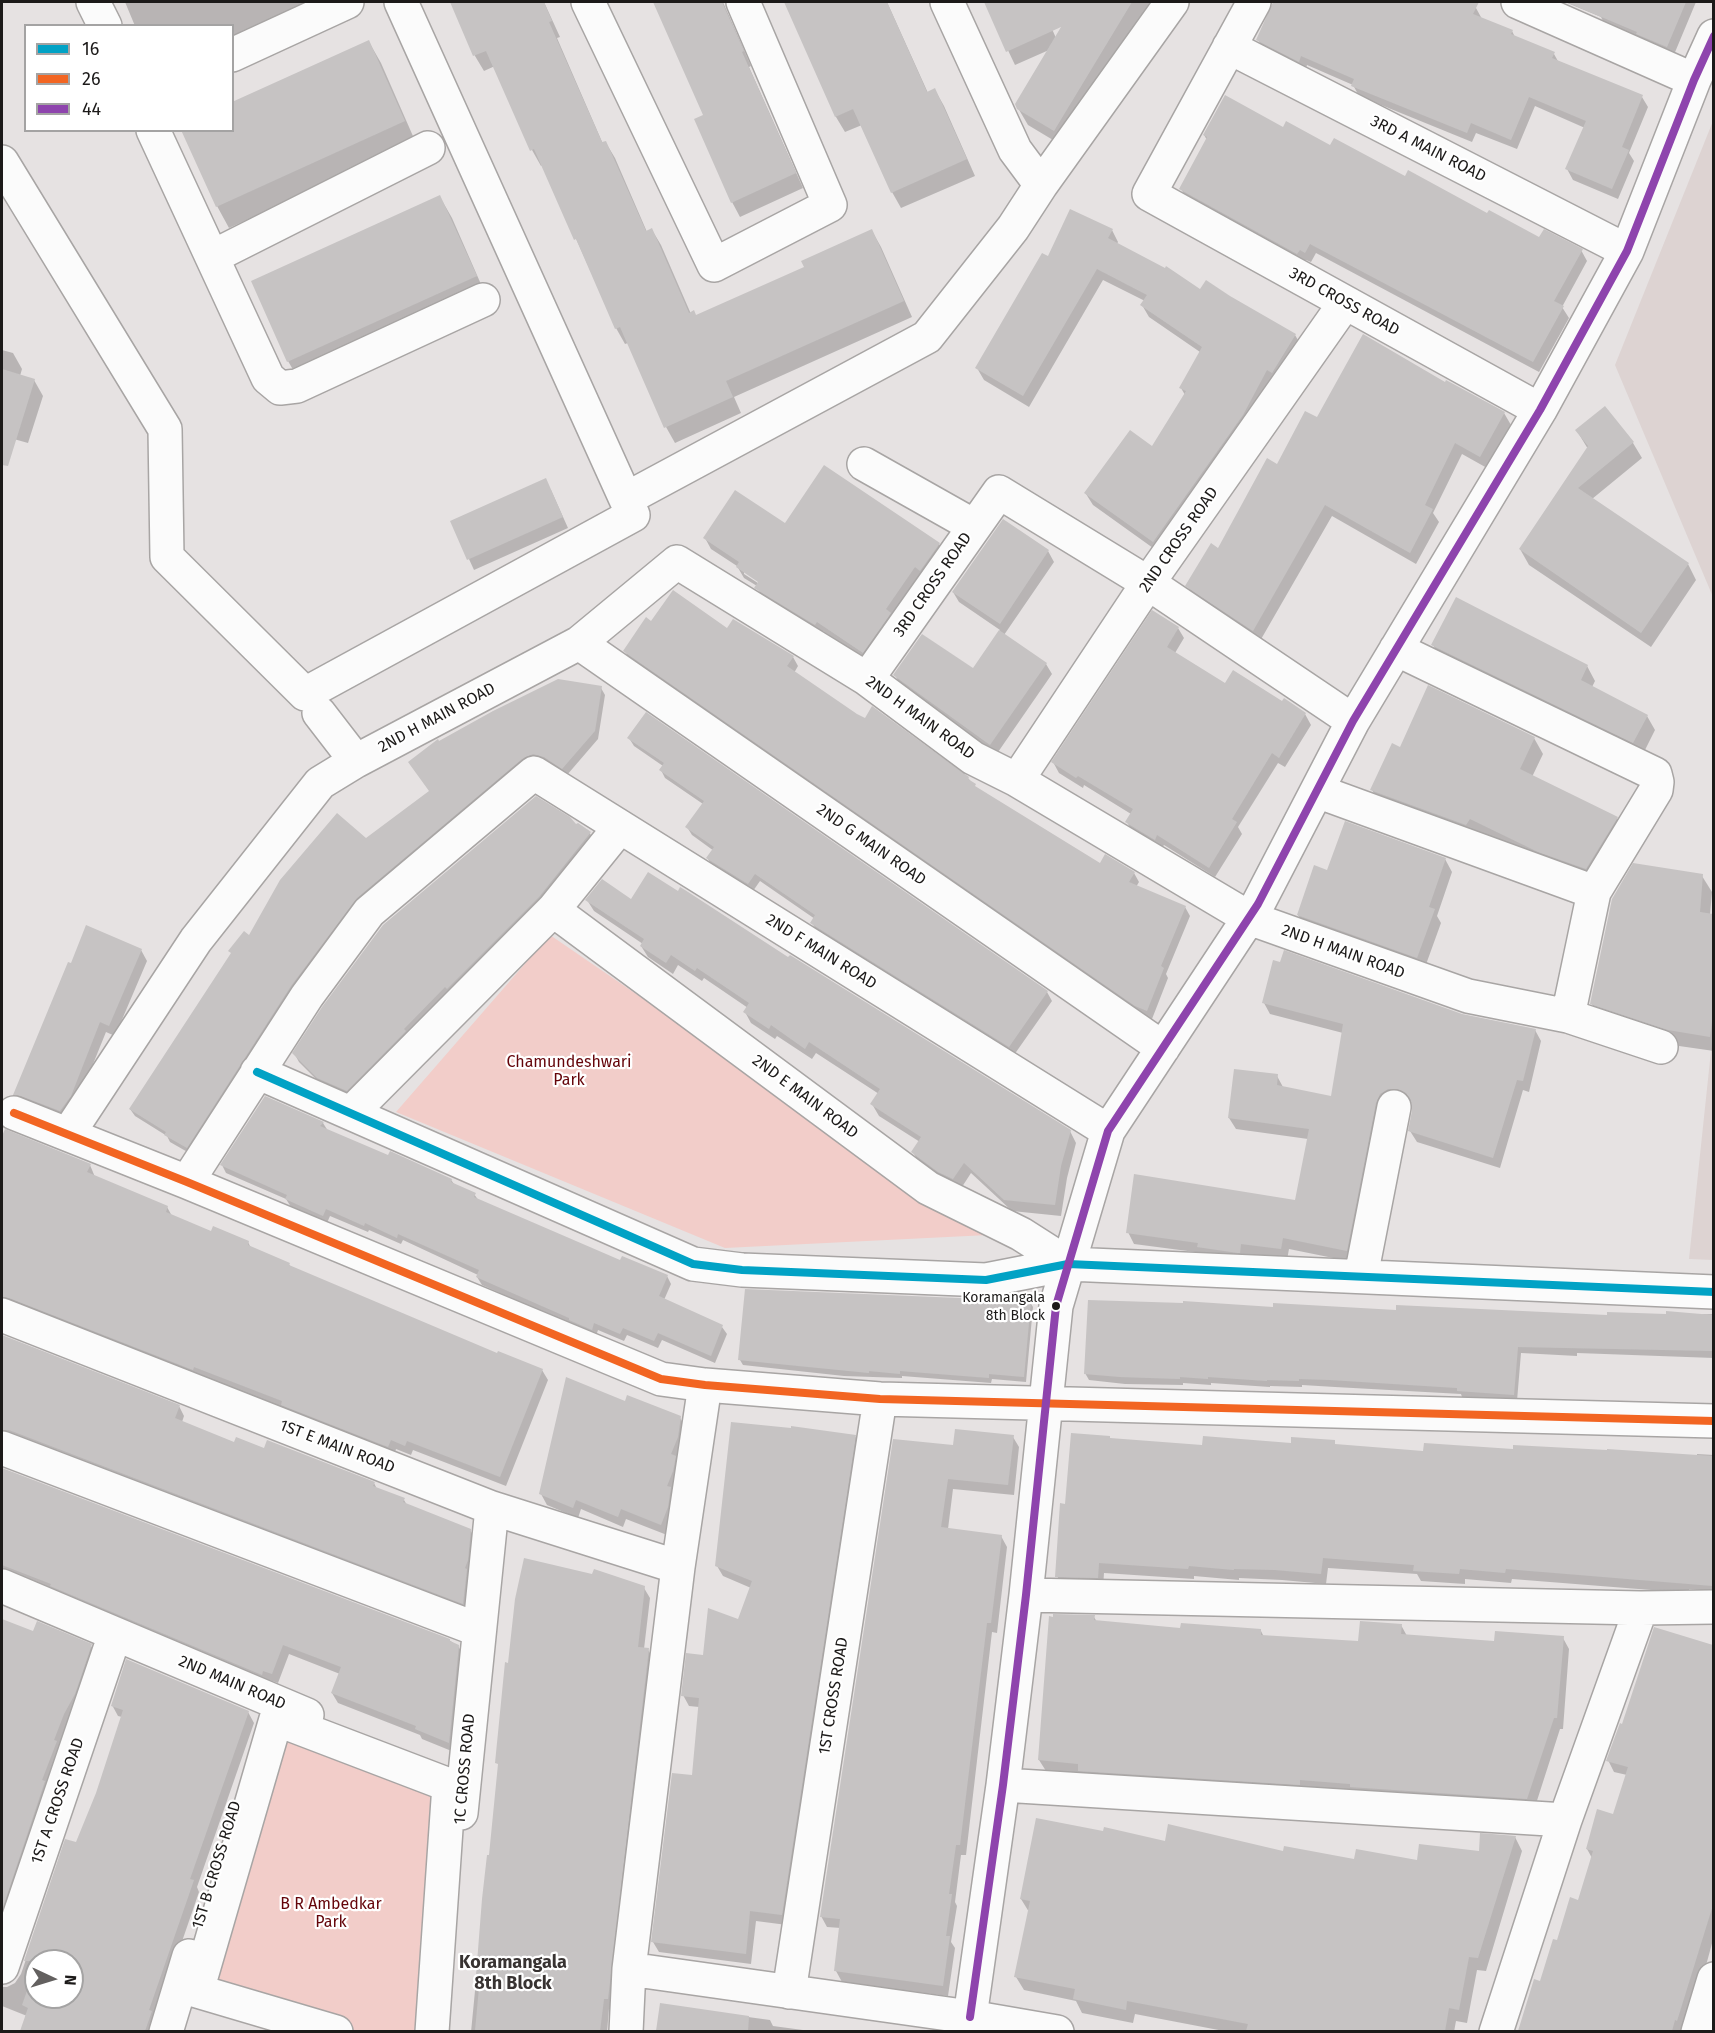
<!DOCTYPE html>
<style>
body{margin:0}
#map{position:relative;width:1715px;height:2033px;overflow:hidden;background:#e6e2e2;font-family:"Fira Sans",sans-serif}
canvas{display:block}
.frame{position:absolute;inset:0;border:3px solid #1c1a19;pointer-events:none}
.legend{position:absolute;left:24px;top:24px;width:210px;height:108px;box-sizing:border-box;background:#fff;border:2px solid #a4a3a3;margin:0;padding:8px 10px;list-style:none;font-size:18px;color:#1c1a19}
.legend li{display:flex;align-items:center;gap:12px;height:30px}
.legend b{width:30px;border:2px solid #a4a3a3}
.north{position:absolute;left:24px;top:1949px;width:60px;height:60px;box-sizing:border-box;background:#fff;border:2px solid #a4a3a3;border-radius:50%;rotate:94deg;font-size:16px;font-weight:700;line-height:24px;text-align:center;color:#1c1a19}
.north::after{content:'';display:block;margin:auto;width:21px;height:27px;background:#63605f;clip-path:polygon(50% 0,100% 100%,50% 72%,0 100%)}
</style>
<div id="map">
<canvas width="1715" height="2033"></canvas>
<div class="frame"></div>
<ul class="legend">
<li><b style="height:8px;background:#01a2c5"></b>16</li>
<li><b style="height:8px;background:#f26522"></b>26</li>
<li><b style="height:8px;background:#8e44ad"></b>44</li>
</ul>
<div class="north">N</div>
</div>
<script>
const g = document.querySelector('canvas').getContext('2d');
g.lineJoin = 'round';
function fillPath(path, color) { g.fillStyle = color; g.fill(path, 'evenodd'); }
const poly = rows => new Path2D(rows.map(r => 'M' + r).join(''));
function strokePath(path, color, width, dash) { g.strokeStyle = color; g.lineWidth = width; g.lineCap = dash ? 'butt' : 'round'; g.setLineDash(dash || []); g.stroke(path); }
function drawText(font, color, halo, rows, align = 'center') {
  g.font = font + ' "Fira Sans",sans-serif'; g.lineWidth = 4.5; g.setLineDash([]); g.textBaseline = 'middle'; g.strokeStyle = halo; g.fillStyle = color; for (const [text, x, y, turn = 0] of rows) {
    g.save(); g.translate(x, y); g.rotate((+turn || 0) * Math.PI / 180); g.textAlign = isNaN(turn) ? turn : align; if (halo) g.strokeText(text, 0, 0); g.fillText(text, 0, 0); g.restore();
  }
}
fillPath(poly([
 [1713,121,1713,597,1615,365],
 [1713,1032,1713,1260,1689,1259]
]), '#ddd3d2');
fillPath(poly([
 [550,935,988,1235,725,1248,396,1112],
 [272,1707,458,1784,439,2031,291,2031,183,1999]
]), '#f2cdc9');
fillPath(poly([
 [125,2,326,2,232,44,232,26,135,26],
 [451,2,544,2,560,37,557,38,603,144,606,143,615,158,647,232,652,230,661,245,691,314,696,317,806,268,872,231,881,247,912,317,734,397,741,413,675,443,666,427,628,343,625,344,616,328,543,165,541,166,532,150,495,66,484,71,475,56],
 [654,2,723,2,751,66,749,67,803,188,740,217,732,202,705,116],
 [786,2,887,2,928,93,935,90,944,106,975,176,901,208,892,192,862,125,845,132,836,117],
 [985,2,1040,2,1056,38,1078,2,1161,2,1063,146,1028,125,1018,108,1049,50,1015,65],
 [1274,2,1427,2,1447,10,1450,2,1461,2,1476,8,1482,19,1512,31,1515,37,1554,54,1559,63,1642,97,1648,107,1629,153,1634,161,1618,199,1573,180,1567,169,1585,128,1535,106,1517,149,1476,133,1472,142,1359,96,1353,85,1307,65,1305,71,1264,50,1258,40,1272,12],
 [1565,2,1696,2,1673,57,1605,25,1601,17],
 [369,42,381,63,416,143,229,228,217,206,232,130],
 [1284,129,1405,178,1540,239,1581,250,1587,261,1562,307,1569,318,1539,372,1316,253,1311,262,1306,260,1303,264,1187,199,1181,189,1207,140,1204,135],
 [440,197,452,218,487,298,300,382,288,361],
 [1112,230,1118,242,1117,244,1200,291,1295,335,1302,347,1160,553,1093,505,1086,494,1153,448,1185,395,1181,388,1200,352,1149,317,1142,305,1145,301,1103,280,1029,407,984,380,977,368,1049,258],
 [2,350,13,353,22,369,20,376,34,380,43,396,28,443,3,436,2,440],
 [1446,384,1504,413,1511,425,1487,468,1462,454,1433,513,1439,522,1416,564,1332,516,1260,641,1194,597,1187,586,1219,550,1277,466,1318,419],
 [1577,431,1633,443,1642,458,1592,499,1688,564,1696,580,1651,647,1529,565,1520,549,1588,449],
 [551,490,568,528,474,570,452,522],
 [1003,521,1048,551,1054,562,1004,635,1046,664,1052,674,996,755,901,685,895,675,973,671,1000,630,959,602,953,592],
 [786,526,939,544,945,554,869,662,823,631,821,634,762,598,757,586,744,578,737,566,711,549,705,538],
 [744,571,766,585,764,587,744,574],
 [652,623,727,630,793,657,798,666,794,673,856,716,968,778,977,789,1101,865,1134,873,1139,882,1136,887,1185,907,1190,916,1166,974,1168,978,1152,1019,1142,1015,630,660,625,651],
 [1178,628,1184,638,1175,653,1226,685,1282,703,1284,700,1305,714,1311,725,1285,767,1278,763,1238,827,1242,834,1215,877,1164,845,1161,849,1133,833,1127,822,1131,814,1084,785,1083,788,1059,773,1053,762],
 [1433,645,1587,666,1595,681,1592,687,1647,716,1655,730,1642,756,1441,660],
 [601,688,605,695,598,739,567,775,549,764,361,905,191,1154,170,1142,167,1136,135,1116,130,1109,249,937,366,840],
 [646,714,1047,992,1052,1001,1014,1055,817,931,812,923,815,919,760,881,753,891,713,867,708,859,714,851,692,835,687,827,703,804,665,778,661,770,663,766,634,746,629,738],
 [1534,738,1543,754,1532,777,1617,818,1626,834,1595,884,1381,806,1372,790,1400,749],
 [576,826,588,830,595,842,352,1099,323,1086,299,1062,294,1053],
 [1445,859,1452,872,1437,916,1441,923,1424,970,1306,928,1298,915,1328,872],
 [1702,876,1712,892,1710,915,1714,915,1714,1051,1679,1046,1601,1019,1591,1003],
 [587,900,632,901,789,959,1070,1131,1076,1143,1067,1178,1061,1216,1012,1211,971,1173,960,1190,920,1164,913,1152,920,1142,879,1116,872,1104,879,1094,816,1053,812,1059,777,1036,775,1039,751,1023,745,1012,748,1008,704,978,702,981,678,965,673,974,648,957,641,946,643,944,594,911],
 [141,950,147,961,115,1036,106,1032,76,1106,67,1121,21,1105,15,1094],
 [1264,1003,1461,1015,1535,1030,1541,1041,1529,1092,1523,1090,1500,1168,1417,1142,1410,1131,1413,1104,1406,1100,1353,1262,1289,1249,1287,1260,1247,1254,1246,1263,1205,1258,1203,1253,1134,1244,1128,1232,1296,1201,1308,1139,1236,1129,1229,1118,1277,1076,1283,1087,1332,1098,1343,1033,1270,1014],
 [265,1098,323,1123,328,1131,389,1157,451,1180,455,1185,474,1194,479,1201,621,1262,667,1276,671,1284,664,1300,722,1327,727,1334,715,1363,662,1340,658,1348,627,1335,624,1341,598,1330,596,1336,482,1285,477,1277,478,1275,403,1240,401,1244,369,1230,368,1232,330,1216,327,1223,291,1207,286,1199,226,1173,222,1165],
 [5,1131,90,1165,95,1177,167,1207,172,1216,212,1233,248,1242,251,1248,289,1264,291,1268,498,1355,542,1370,548,1380,506,1486,413,1450,411,1455,396,1449,394,1456,2,1308,2,1140],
 [1030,1302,1033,1307,1026,1382,992,1379,991,1383,902,1376,902,1378,844,1376,743,1365,740,1360],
 [1275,1309,1608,1317,1714,1314,1714,1358,1577,1353,1577,1356,1521,1353,1517,1401,1462,1397,1461,1394,1335,1387,1302,1385,1302,1387,1270,1386,1270,1387,1211,1383,1211,1385,1183,1383,1183,1385,1125,1384,1089,1380,1085,1373],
 [2,1336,179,1406,184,1416,182,1422,235,1443,265,1450,374,1483,377,1489,404,1500,407,1505,470,1530,476,1540,469,1613,2,1441],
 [626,1403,680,1418,686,1428,667,1535,626,1519,623,1527,581,1509,578,1518,547,1505,541,1494],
 [855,1436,861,1446,787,1925,756,1921,751,1964,659,1952,653,1942,693,1777,699,1707,689,1706,683,1695,705,1657,739,1621,751,1588,723,1576,717,1566],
 [1013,1437,1019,1447,1014,1495,953,1489,948,1529,1001,1536,1007,1547,997,1633,992,1632,966,1855,961,1855,955,1902,957,1906,951,1942,955,1948,948,1996,842,1982,836,1971,841,1928,827,1927,821,1916,955,1447],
 [1111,1440,1203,1446,1334,1442,1336,1446,1425,1453,1514,1451,1697,1456,1697,1454,1714,1455,1714,1591,1689,1589,1689,1593,1512,1579,1511,1583,1465,1579,1465,1584,1421,1581,1417,1574,1328,1568,1326,1584,1282,1580,1239,1578,1239,1580,1194,1576,1194,1579,1104,1573,1103,1588,1063,1587,1057,1576,1067,1505],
 [2,1469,449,1640,458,1646,464,1656,454,1752,422,1739,420,1735,338,1703,332,1693,340,1674,289,1654,278,1683,269,1680,267,1685,2,1572],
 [644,1588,650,1598,644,1649,648,1650,654,1660,613,2009,609,2009,607,2032,471,2032,488,1857],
 [1094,1617,1097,1622,1182,1630,1261,1631,1264,1637,1360,1643,1401,1625,1407,1636,1495,1642,1563,1638,1569,1649,1563,1729,1560,1729,1534,1810,1046,1771,1039,1760],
 [2,1620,34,1633,91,1646,97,1656,2,1936],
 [1655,1629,1714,1646,1714,1936,1688,2032,1519,2032,1535,1981,1541,1983,1558,1942,1579,1901,1592,1858,1587,1849,1614,1816,1627,1775,1614,1772,1608,1760,1623,1726],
 [112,1705,248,1712,254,1723,197,1887,199,1892,155,2020,154,2032,22,2032,27,2016,2,2006,2,1987,7,1987,15,1983,21,1974,66,1841,76,1844,88,1820,122,1717,118,1716],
 [36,1961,72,1961,72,1997,36,1997],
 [1515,1837,1522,1851,1486,1971,1477,1970,1467,2023,1456,2021,1454,2032,1229,2032,1135,2014,1133,2023,1082,2013,1076,2001,1024,1990,1016,1977,1029,1912,1021,1899,1166,1843,1285,1853,1356,1861,1418,1862,1480,1853],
 [661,2005,770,2020,773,2026,818,2032,657,2032]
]), '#0003');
fillPath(poly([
 [450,2,544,2,552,21,549,22,602,142,606,141,646,231,652,228,689,313,694,310,696,315,804,267,801,261,872,229,904,301,726,381,733,397,664,428,620,327,615,329,576,239,574,240,534,149,530,151,486,51,473,56],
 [653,2,722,2,744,51,742,52,796,173,731,203,694,119,703,115],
 [784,2,887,2,927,92,935,88,967,159,891,193,853,109,835,117],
 [984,2,1132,2,1054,131,1017,109,1015,104,1061,27,1006,52],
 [1273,2,1479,2,1473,14,1513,30,1511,34,1555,52,1552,58,1643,95,1622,147,1629,150,1612,189,1565,169,1586,121,1529,97,1511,140,1471,123,1467,133,1351,86,1354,79,1301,56,1299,62,1256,40],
 [1566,2,1686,2,1667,47,1636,34,1637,32],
 [369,40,405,121,216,207,181,130,232,130,232,102],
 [1225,95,1283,127,1286,121,1330,145,1334,138,1405,176,1408,170,1487,213,1489,210,1539,237,1544,229,1583,249,1554,301,1564,306,1533,362,1310,244,1305,253,1300,250,1297,254,1179,189,1207,137,1203,135],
 [440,195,477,276,287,362,251,281],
 [1070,209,1113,229,1108,238,1165,268,1166,266,1200,289,1206,280,1230,296,1296,334,1272,373,1267,370,1243,415,1153,542,1084,493,1130,430,1152,446,1186,391,1179,388,1202,347,1140,305,1147,295,1097,269,1023,396,975,368,1042,253,1048,256],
 [1363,334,1445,382,1446,380,1505,412,1480,457,1455,443,1425,505,1433,509,1410,553,1325,505,1253,631,1185,586,1211,543,1218,548,1267,458,1277,464,1305,411,1317,417],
 [2,369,35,379,8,466,2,465],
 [1605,406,1634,442,1578,488,1689,563,1641,633,1519,549,1588,446,1575,430],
 [824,465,940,543,920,571,915,567,886,609,891,613,863,653,817,622,815,625,754,588,758,582,736,567,739,562,703,538,735,490,785,523],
 [546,478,563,517,467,560,450,521],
 [1003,519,1049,550,1000,624,952,592],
 [673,590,727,628,733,619,794,656,787,666,857,714,865,718,872,706,969,777,968,779,976,784,975,786,1100,863,1105,854,1135,872,1129,882,1186,906,1161,966,1164,968,1147,1011,1135,1006,623,651,646,617,651,621],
 [1456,597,1588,665,1581,680,1648,715,1633,743,1431,645],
 [1152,610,1179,627,1167,647,1225,683,1233,670,1282,701,1284,698,1306,713,1279,758,1272,753,1232,819,1237,822,1209,868,1157,835,1155,840,1125,822,1133,809,1078,776,1076,778,1051,762],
 [999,630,1047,663,990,745,893,675,922,634,973,668],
 [558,679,602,686,595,731,562,769,544,757,533,754,522,759,357,898,291,986,187,1148,164,1135,166,1132,129,1109,231,953,228,951,244,931,249,935,280,880,337,813,366,838,429,791,408,762,438,739,439,741,493,711],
 [1428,685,1535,737,1520,769,1618,817,1586,869,1538,852,1470,819,1466,825,1370,790,1392,743,1400,747],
 [646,712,1048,991,1009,1047,810,923,815,915,755,874,748,884,706,858,714,847,685,827,704,801,659,770,664,763,627,738],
 [536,796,570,817,576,824,578,823,591,832,539,897,447,989,445,987,404,1029,406,1031,347,1091,317,1078,292,1053,322,1007,383,925],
 [1345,821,1446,858,1429,907,1435,909,1417,958,1297,915,1314,865,1327,870],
 [1633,863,1703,874,1700,912,1713,914,1713,1013,1710,1037,1668,1030,1590,1004,1612,899],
 [648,872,678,891,680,887,685,890,788,957,790,955,1071,1130,1061,1166,1055,1205,1004,1200,964,1163,953,1179,938,1172,911,1152,921,1137,870,1104,880,1089,809,1042,805,1049,771,1025,769,1029,743,1012,749,1003,697,968,695,971,671,955,666,963,640,946,644,939,585,900,602,879,631,899],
 [86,925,142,949,109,1026,100,1022,71,1096,60,1111,21,1096,13,1095,68,962,71,963],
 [1284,950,1462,1014,1536,1029,1523,1081,1517,1080,1493,1158,1408,1131,1412,1111,1411,1100,1406,1093,1397,1089,1388,1089,1380,1094,1376,1103,1347,1251,1283,1238,1281,1249,1241,1244,1240,1253,1238,1253,1197,1247,1198,1243,1126,1233,1134,1174,1295,1200,1309,1129,1228,1118,1234,1069,1278,1074,1277,1085,1331,1096,1343,1024,1262,1003,1273,960,1280,962],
 [265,1096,324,1122,320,1126,388,1155,390,1151,452,1179,451,1182,476,1193,474,1197,620,1260,622,1256,668,1275,659,1296,723,1325,711,1356,658,1333,654,1341,623,1328,620,1334,594,1323,592,1330,569,1320,569,1318,476,1277,479,1270,398,1234,397,1238,365,1223,364,1226,326,1209,323,1216,285,1199,287,1195,220,1165],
 [5,1129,91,1164,87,1172,168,1206,166,1212,211,1231,213,1226,249,1241,248,1245,290,1263,289,1265,497,1353,498,1351,543,1369,500,1477,407,1441,405,1446,391,1440,388,1447,281,1405,282,1401,194,1367,193,1370,9,1298,2,1297,2,1136],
 [745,1289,1031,1301,1024,1377,989,1374,989,1378,900,1371,900,1374,869,1371,869,1373,738,1360],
 [1088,1300,1183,1303,1183,1301,1273,1307,1273,1303,1396,1310,1396,1305,1607,1315,1607,1312,1666,1314,1666,1311,1713,1315,1713,1351,1518,1347,1514,1395,1457,1391,1457,1388,1330,1380,1299,1379,1299,1381,1267,1380,1267,1381,1208,1377,1208,1379,1180,1377,1180,1379,1120,1377,1084,1374],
 [2,1335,180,1405,175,1418,234,1442,236,1437,264,1448,267,1440,375,1482,373,1486,405,1498,403,1502,471,1529,468,1560,465,1568,467,1569,463,1604,9,1430,2,1430],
 [566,1377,625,1401,627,1395,681,1416,678,1437,671,1454,676,1456,673,1471,667,1486,671,1487,668,1507,661,1525,621,1509,618,1517,576,1500,573,1508,539,1494],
 [731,1422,791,1428,791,1426,856,1435,782,1915,750,1911,746,1954,651,1942,672,1773,692,1775,699,1698,681,1696,686,1653,703,1655,708,1608,738,1619,752,1581,715,1566],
 [955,1429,1014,1435,1008,1485,948,1479,941,1527,1002,1535,991,1623,987,1623,960,1845,956,1845,949,1894,952,1894,946,1936,950,1936,943,1986,834,1971,840,1919,820,1917,893,1439,953,1445],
 [1071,1433,1110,1436,1110,1438,1202,1445,1203,1436,1291,1443,1291,1437,1335,1440,1335,1444,1423,1451,1424,1443,1513,1449,1513,1445,1607,1450,1607,1449,1713,1456,1713,1586,1506,1569,1505,1573,1460,1569,1459,1574,1413,1571,1414,1565,1323,1558,1321,1574,1275,1570,1234,1569,1234,1570,1189,1566,1188,1569,1099,1563,1098,1578,1055,1577,1060,1503,1065,1504],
 [2,1468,450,1639,450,1641,459,1645,449,1743,415,1729,416,1726,331,1693,341,1667,283,1645,272,1674,263,1671,262,1675,50,1586,51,1584,2,1565],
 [524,1558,592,1574,594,1569,645,1586,638,1647,649,1648,608,1999,604,1999,600,2031,475,2031,479,1988,475,1988,482,1899,487,1855,489,1855,498,1764,495,1763,505,1662,508,1663,515,1599],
 [1053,1614,1095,1615,1094,1620,1180,1628,1181,1623,1261,1629,1261,1635,1358,1641,1360,1621,1402,1624,1401,1634,1494,1641,1495,1631,1564,1636,1557,1718,1554,1718,1527,1799,1350,1787,1350,1784,1300,1780,1300,1785,1078,1771,1078,1764,1038,1760,1049,1616,1053,1617],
 [2,1619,33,1631,37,1621,92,1644,75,1694,64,1714,54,1740,57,1741,42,1780,45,1781,2,1910],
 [1654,1627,1713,1645,1713,1905,1677,2021,1675,2020,1672,2031,1518,2031,1534,1979,1540,1981,1553,1939,1557,1940,1570,1897,1578,1900,1593,1851,1586,1849,1597,1809,1613,1814,1628,1767,1606,1761,1620,1723,1622,1724],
 [126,1659,249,1711,190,1879,194,1880,149,2010,152,2011,145,2031,20,2031,28,2008,22,2005,36,1966,36,1997,72,1997,72,1961,24,1961,65,1839,76,1842,96,1793,123,1710,111,1706],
 [1036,1818,1103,1831,1104,1827,1165,1841,1168,1824,1283,1851,1284,1846,1354,1859,1356,1849,1417,1860,1419,1844,1479,1851,1480,1833,1516,1836,1478,1958,1469,1957,1459,2010,1449,2008,1445,2031,1246,2031,1248,2024,1127,2001,1126,2010,1073,1999,1075,1989,1014,1977,1030,1901,1020,1899],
 [660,2003,749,2016,748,2031,656,2031]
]), '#c6c3c3');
const minor = poly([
 [93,2,105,26],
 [588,2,714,265,830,205,743,2],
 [947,2,1015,150,1041,185,1172,2],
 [1254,2,1149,194,1540,410],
 [1518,2,1694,80],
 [1229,47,1627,251],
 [232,55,347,2],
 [153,130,268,378,280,388,297,386,483,300],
 [2,162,165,429,167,557,305,694,633,515,401,2],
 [212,257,428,148],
 [864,464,974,526],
 [626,499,927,337,1013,228,1041,185],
 [579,643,1163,1048],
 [1396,649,1655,774,1657,782,1656,790,1594,892],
 [867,679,999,492,1148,583,1353,721],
 [319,713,356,761],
 [1017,780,1148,583,1345,303],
 [553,910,928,1188,1021,1234,1068,1264],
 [1568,1016,1661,1047],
 [257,1072,693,1264,742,1270,986,1280,1068,1264,1714,1292],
 [14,1113,187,1182,661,1379,705,1385,880,1399,1714,1421],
 [351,1113,553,910,620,827],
 [68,1134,196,940,320,783,356,761,579,643,677,562,867,679,973,758,1017,780,1249,918,1468,996,1568,1016,1594,892,1317,791],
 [187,1182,307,996,369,912,534,773,1108,1131],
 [1361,1276,1394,1107],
 [2,1315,492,1508,678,1567],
 [2,1448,479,1630],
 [2,1586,307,1715],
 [1026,1595,1641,1608,1714,1607],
 [1003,1785,1565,1820],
 [461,1813,492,1508],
 [2,1967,115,1634],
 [629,1969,970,2017,1057,2032],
 [789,1992,880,1399],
 [970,2017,1003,1785,1026,1595,1056,1306,1108,1131,1258,904,1353,721,1540,410,1627,251,1694,80,1714,36],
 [166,2032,189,1956],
 [336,2032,197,1991,276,1719,449,1785,432,2032],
 [626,2032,629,1969,678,1567,705,1385],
 [1496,2032,1565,1820,1641,1608],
 [1698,2032,1714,1979]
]);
strokePath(minor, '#a8a5a4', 36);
strokePath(minor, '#fbfbfb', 33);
strokePath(poly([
 [257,1072,693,1264,742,1270,986,1280,1068,1264,1714,1292]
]), '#01a2c5', 8);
strokePath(poly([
 [14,1113,187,1182,661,1379,705,1385,880,1399,1714,1421]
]), '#f26522', 8);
strokePath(poly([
 [970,2017,1003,1785,1026,1595,1056,1306,1108,1131,1258,904,1353,721,1540,410,1627,251,1694,80,1714,36]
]), '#8e44ad', 8);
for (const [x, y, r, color] of [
 [1056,1306,5,"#1c1a19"]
]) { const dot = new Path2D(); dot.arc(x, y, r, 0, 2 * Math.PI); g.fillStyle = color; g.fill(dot); strokePath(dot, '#fff', 2); }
drawText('14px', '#1c1a19', '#fff', [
 ["Koramangala",1045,1298],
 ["8th Block",1045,1316]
], 'right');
drawText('16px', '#1c1a19', '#fff', [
 ["3RD A MAIN ROAD",1428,149,27],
 ["3RD CROSS ROAD",1344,302,29],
 ["2ND CROSS ROAD",1179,540,-55],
 ["3RD CROSS ROAD",933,585,-55],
 ["2ND H MAIN ROAD",437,718,-28],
 ["2ND H MAIN ROAD",920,718,36],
 ["2ND G MAIN ROAD",871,845,35],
 ["2ND F MAIN ROAD",821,952,32],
 ["2ND H MAIN ROAD",1343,952,20],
 ["2ND E MAIN ROAD",805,1097,37],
 ["1ST E MAIN ROAD",337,1447,21],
 ["2ND MAIN ROAD",232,1683,23],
 ["1ST CROSS ROAD",834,1696,-81],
 ["1C CROSS ROAD",465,1769,-85],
 ["1ST A CROSS ROAD",58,1801,-71],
 ["1ST B CROSS ROAD",217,1865,-73]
]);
drawText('16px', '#640409', '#fff', [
 ["Chamundeshwari",569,1063],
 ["Park",569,1081],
 ["B R Ambedkar",331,1905],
 ["Park",331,1923]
]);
drawText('bold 18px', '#383332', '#fff', [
 ["Koramangala",513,1963],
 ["8th Block",513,1984]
]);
</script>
